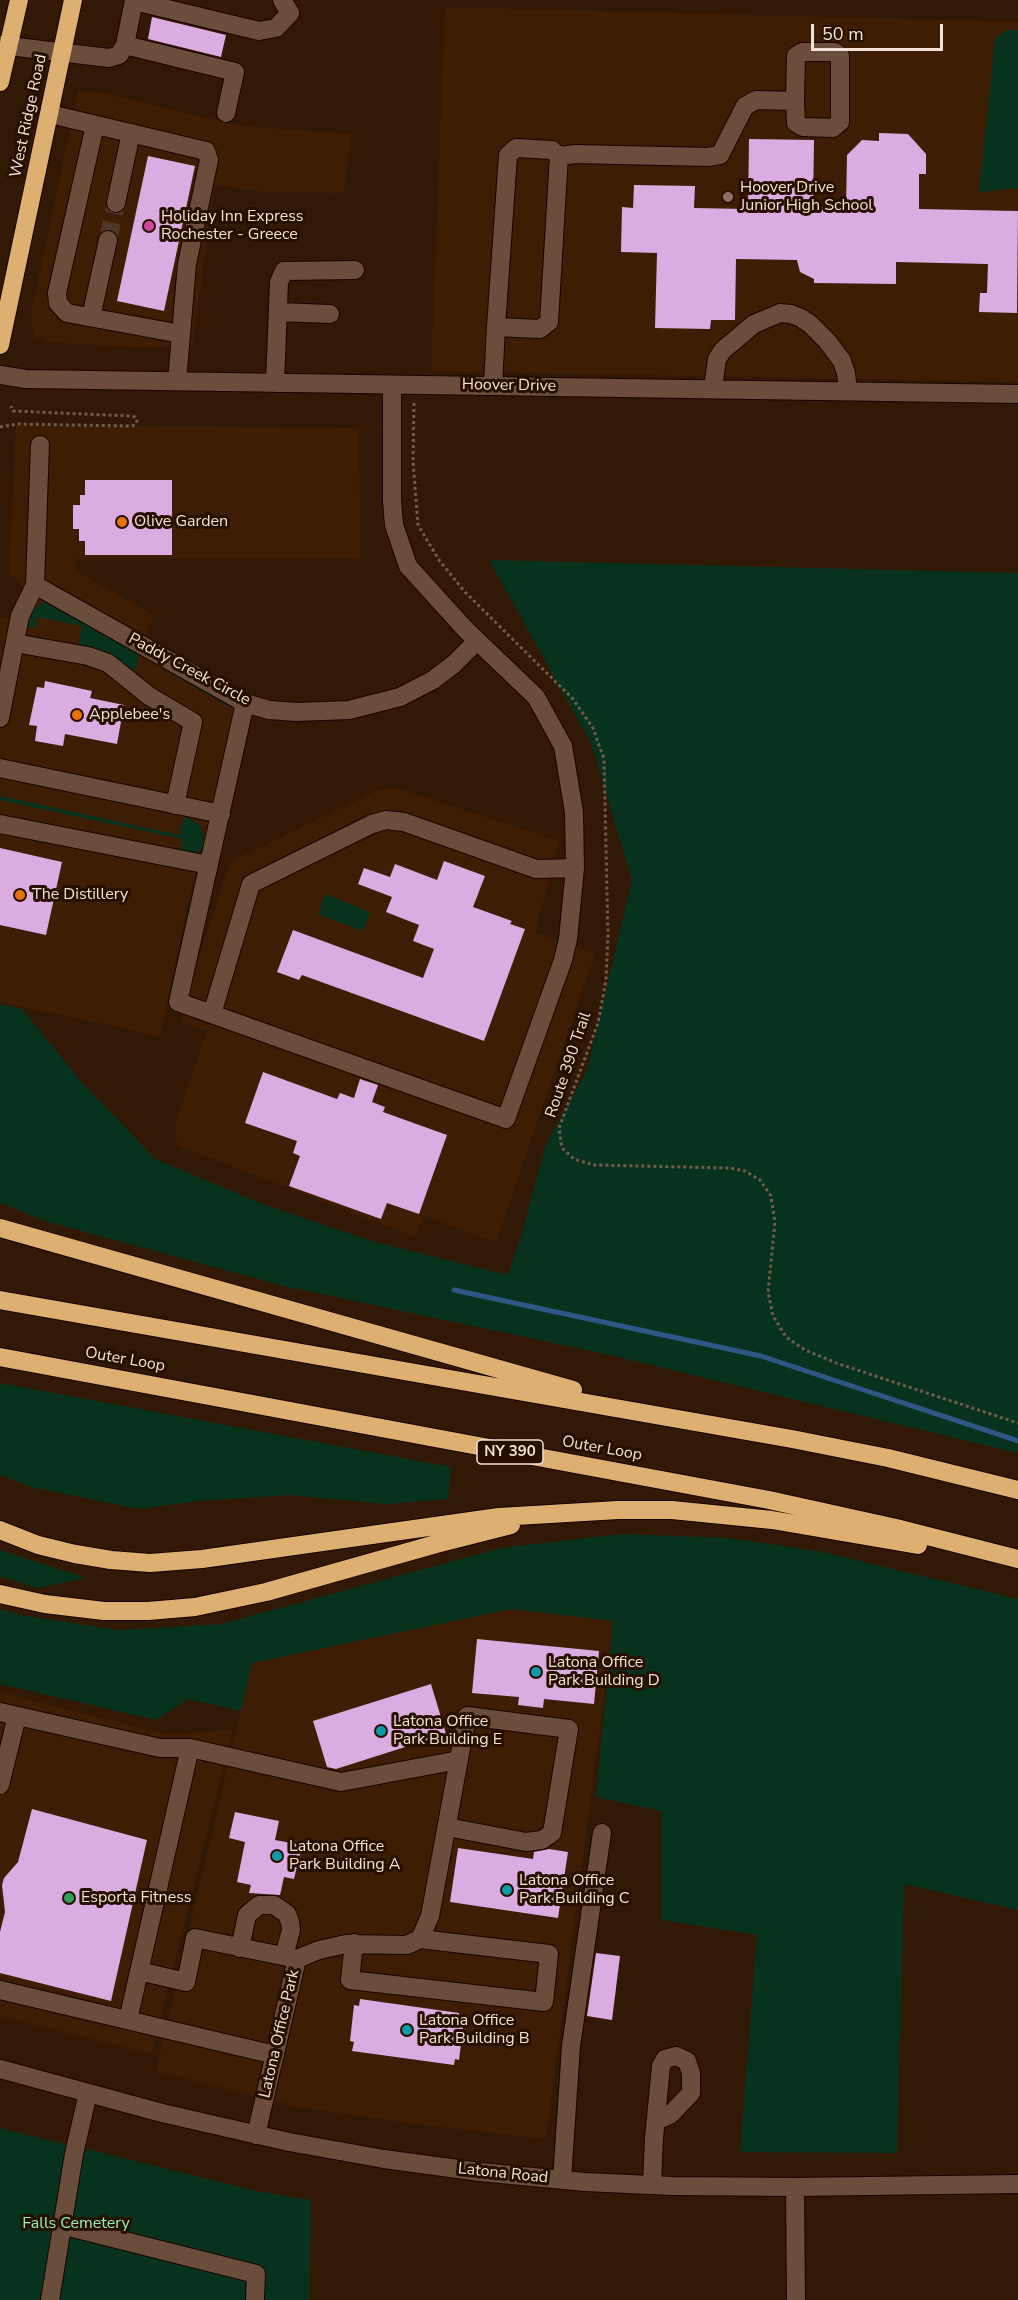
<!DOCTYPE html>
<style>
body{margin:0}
#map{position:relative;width:1018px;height:2300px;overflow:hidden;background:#321906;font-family:"Nunito Sans",sans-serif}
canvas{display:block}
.scale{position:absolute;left:811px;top:24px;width:132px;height:27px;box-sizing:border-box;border:3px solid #f2e1d5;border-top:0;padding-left:8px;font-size:18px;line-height:21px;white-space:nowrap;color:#f2e1d5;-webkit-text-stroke:4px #270f00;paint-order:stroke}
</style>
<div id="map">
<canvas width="1018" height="2300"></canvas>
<div class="scale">50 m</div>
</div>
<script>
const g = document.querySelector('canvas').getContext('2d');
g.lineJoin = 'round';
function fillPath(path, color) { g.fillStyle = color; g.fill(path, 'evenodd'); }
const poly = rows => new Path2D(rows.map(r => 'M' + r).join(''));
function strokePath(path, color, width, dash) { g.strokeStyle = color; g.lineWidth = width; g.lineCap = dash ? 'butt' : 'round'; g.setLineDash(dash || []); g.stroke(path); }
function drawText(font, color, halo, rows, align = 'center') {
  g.font = font + ' "Nunito Sans",sans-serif'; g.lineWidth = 6; g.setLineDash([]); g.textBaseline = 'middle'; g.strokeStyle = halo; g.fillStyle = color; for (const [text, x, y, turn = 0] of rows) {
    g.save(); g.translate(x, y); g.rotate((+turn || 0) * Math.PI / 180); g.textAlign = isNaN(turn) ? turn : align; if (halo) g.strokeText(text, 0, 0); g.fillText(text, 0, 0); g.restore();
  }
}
fillPath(poly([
 [445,7,1018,22,1018,382,431,371],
 [78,91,101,93,242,126,352,134,343,193,264,192,215,185,192,347,127,347,47,342,34,336,31,314],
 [16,425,359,428,360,558,76,559,76,571,154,615,145,636,238,687,207,840,190,893,160,1036,0,1002,0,617,10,619,24,588,9,572],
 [380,789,400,789,559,841,535,932,595,954,496,1242,424,1216,415,1237,177,1145,175,1124,207,1031,181,1022,201,951,230,862],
 [511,1609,614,1621,546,2139,425,2125,299,2107,156,2071,252,1663],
 [0,1692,171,1735,233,1729,152,2054,0,2016]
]), '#3d1e05');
fillPath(poly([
 [1007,30,1018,30,1018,188,979,192,995,38],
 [489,560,1018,573,1018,1453,601,1353,288,1287,48,1222,0,1203,0,1004,22,1009,79,1079,155,1159,265,1205,368,1240,508,1275,521,1236,546,1145,587,1070,632,880,591,743],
 [43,603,55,604,230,704,229,707,139,655,135,671,92,650,78,647,82,626,37,617,35,628,25,626,28,612],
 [0,796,179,835,184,817,189,818,200,825,204,836,203,848,195,855,180,852,182,839,0,800],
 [325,894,370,912,363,931,318,914],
 [0,1383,451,1467,448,1499,386,1504,289,1495,197,1501,139,1509,31,1487,0,1475],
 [621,1534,728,1538,818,1551,1018,1599,1018,1910,904,1884,897,2153,740,2152,757,1935,661,1920,661,1811,596,1797,613,1621,511,1609,252,1663,241,1711,188,1699,156,1720,0,1684,0,1609,20,1615,118,1630,221,1624,501,1548],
 [0,1550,86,1578,37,1588,0,1576],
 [0,2128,256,2191,311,2200,309,2300,0,2300]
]), '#07331e');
strokePath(poly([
 [454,1290,761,1356,1018,1441]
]), '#2e5785', 5);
fillPath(poly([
 [152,17,226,35,221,57,148,39],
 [879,133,908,134,926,154,926,174,919,174,919,209,1018,211,1017,313,979,312,980,293,987,293,988,264,896,262,896,284,814,283,814,279,800,272,797,260,736,259,735,320,711,320,710,329,655,328,657,253,621,252,622,207,633,208,634,185,695,186,694,208,748,209,749,139,814,140,813,207,846,208,847,155,862,140,879,141],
 [148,156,195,166,164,311,117,301],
 [85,480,172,480,172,555,85,555,85,541,79,541,79,529,73,529,73,505,80,505,80,495,85,495],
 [45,681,92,691,90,698,124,705,117,744,65,734,63,746,35,741,37,726,29,725,37,687,44,688],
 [0,848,62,862,46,935,0,925],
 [444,861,485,876,473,907,512,921,510,924,525,929,484,1041,302,975,299,980,277,972,293,930,423,978,434,949,413,941,419,925,386,912,392,897,358,884,364,868,390,877,395,864,437,880],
 [263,1072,337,1099,340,1093,354,1098,360,1079,378,1085,372,1102,385,1107,383,1112,447,1135,419,1214,387,1203,381,1219,289,1186,300,1156,293,1153,297,1141,245,1123],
 [477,1639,599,1651,594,1704,544,1699,543,1708,518,1705,519,1697,472,1693],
 [431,1684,446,1734,336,1769,327,1767,313,1721],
 [32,1809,147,1840,111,2001,0,1973,0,1932,5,1912,2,1885,4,1878,18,1862],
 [235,1812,279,1821,275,1840,302,1845,294,1879,284,1877,280,1895,249,1893,251,1885,237,1882,245,1842,229,1838],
 [458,1848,533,1859,534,1852,549,1849,568,1852,558,1918,450,1902],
 [596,1953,620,1956,612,2020,587,2016],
 [360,1999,459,2013,459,2019,464,2020,459,2060,455,2059,454,2065,352,2051,354,2042,350,2041,354,2005,359,2006]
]), '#daace2');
strokePath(poly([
 [108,240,116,203]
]), '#4f3725', 18, [18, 9]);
const minor = poly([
 [134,1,259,31,276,28,290,13,282,0],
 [0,45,109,58,119,55,125,45,134,0],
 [125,45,235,72,226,113],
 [50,114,206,151,209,160,187,264,177,381],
 [95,125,57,293,58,303,67,313,181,334],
 [559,156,576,154,708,157,720,155,745,106,756,100,795,101,796,56,802,52,835,52,840,56,840,122,833,128,803,127,796,123,795,101],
 [116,203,131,133],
 [278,312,330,314],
 [91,317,108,240],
 [0,375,26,379,1018,394],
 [275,383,279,282,284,271,355,270],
 [493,386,496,327,508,155,516,148,552,150,559,156,549,322,540,329,496,327],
 [713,388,717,359,723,350,754,324,780,313,791,314,801,318,810,324,827,341,842,361,846,373,848,391],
 [35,585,225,692,245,703,269,710,297,712,349,710,400,697,433,680,454,664,477,641],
 [15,643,88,656,108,663,149,696,193,722,175,805],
 [245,703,178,1002,506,1119,563,960,568,939,575,868,574,812,563,746,536,697,466,630,408,566,394,525,392,500,392,385],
 [0,718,20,616,35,585,40,445],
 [0,768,221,814],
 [0,824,209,865],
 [212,1014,251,884,372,824,386,820,404,822,536,869,575,868],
 [0,1712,160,1748,190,1748,341,1782,459,1760],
 [0,1785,17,1716],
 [354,1943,350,1980,544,2002,549,1954,420,1939],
 [240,1948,247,1915,259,1905,274,1905,287,1914,290,1922,291,1930,284,1956],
 [139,1971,186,1982,195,1938,297,1959],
 [0,1990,275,2055],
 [128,2020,190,1748],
 [0,2069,162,2113,289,2142,384,2159,480,2172,585,2182,672,2186,795,2187,1018,2184],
 [256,2135,297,1959,319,1950,346,1944,407,1945,420,1939,430,1916,467,1716,569,1729,552,1833,542,1840,526,1842,447,1827],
 [562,2180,571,2046,602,1833],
 [652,2185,654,2138,661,2066,665,2059,676,2056,687,2061,691,2073,691,2093,671,2114,656,2121],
 [795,2187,796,2300],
 [61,2225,256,2274,255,2300],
 [50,2300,74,2154,88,2093]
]);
const highway = poly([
 [0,82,19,0],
 [0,345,73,0],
 [0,1228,573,1390],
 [0,1300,792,1439,888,1458,1018,1490],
 [0,1357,769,1500,896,1528,1018,1559],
 [0,1530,38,1545,75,1554,111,1560,150,1563,202,1559,499,1517,618,1510,672,1510,772,1520,918,1545],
 [0,1594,45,1604,104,1611,148,1611,195,1607,266,1592,436,1544,511,1525]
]);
strokePath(minor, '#180300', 20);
strokePath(highway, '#180300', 20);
strokePath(poly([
 [414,403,413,461,418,525,439,560,464,591,573,699,593,728,604,759,608,936,606,980,598,1023,559,1128,562,1148,574,1159,594,1165,730,1168,745,1171,760,1180,771,1196,775,1222,768,1292,773,1316,786,1337,805,1350,839,1364,1018,1423],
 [0,427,17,424,131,426,135,425,137,421,135,417,131,416,13,411,11,406]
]), '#715b4a', 3, [3, 3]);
strokePath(minor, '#6a4d3a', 18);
strokePath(highway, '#ddaf71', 18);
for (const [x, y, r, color] of [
 [728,197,6,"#8d6e63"],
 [149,226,6,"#d1479c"],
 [122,522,6,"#e8710a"],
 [77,715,6,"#e8710a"],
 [20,895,6,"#e8710a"],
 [536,1672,6,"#0f9aa8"],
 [381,1731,6,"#0f9aa8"],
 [277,1856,6,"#0f9aa8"],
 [507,1890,6,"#0f9aa8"],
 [69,1898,6,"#2e9e5b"],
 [407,2030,6,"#0f9aa8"]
]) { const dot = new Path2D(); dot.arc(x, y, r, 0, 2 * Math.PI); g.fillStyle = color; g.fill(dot); strokePath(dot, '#270f00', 2); }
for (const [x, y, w] of [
 [510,1452,66]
]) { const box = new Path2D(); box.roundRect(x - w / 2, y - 12, w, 24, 4.5); g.fillStyle = '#270f00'; g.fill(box); strokePath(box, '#f2e1d5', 1.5); }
drawText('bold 15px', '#f2e1d5', null, [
 ["NY 390",510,1452]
]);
drawText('16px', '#f2e1d5', '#270f00', [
 ["West Ridge Road",29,116,-78],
 ["Hoover Drive",509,386,1],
 ["Paddy Creek Circle",189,670,28],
 ["Route 390 Trail",569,1065,-71],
 ["Outer Loop",125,1360,10],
 ["Outer Loop",602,1449,10],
 ["Latona Office Park",280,2034,-77],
 ["Latona Road",503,2174,6]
]);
drawText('16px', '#f2e1d5', '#270f00', [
 ["Hoover Drive",740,188],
 ["Junior High School",740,206],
 ["Holiday Inn Express",161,217],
 ["Rochester - Greece",161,235],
 ["Olive Garden",134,522],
 ["Applebee's",89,715],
 ["The Distillery",32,895],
 ["Latona Office",548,1663],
 ["Park Building D",548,1681],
 ["Latona Office",393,1722],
 ["Park Building E",393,1740],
 ["Latona Office",289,1847],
 ["Park Building A",289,1865],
 ["Latona Office",519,1881],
 ["Park Building C",519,1899],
 ["Esporta Fitness",81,1898],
 ["Latona Office",419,2021],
 ["Park Building B",419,2039]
], 'left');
drawText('16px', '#93f1bb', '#270f00', [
 ["Falls Cemetery",76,2224]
]);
</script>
